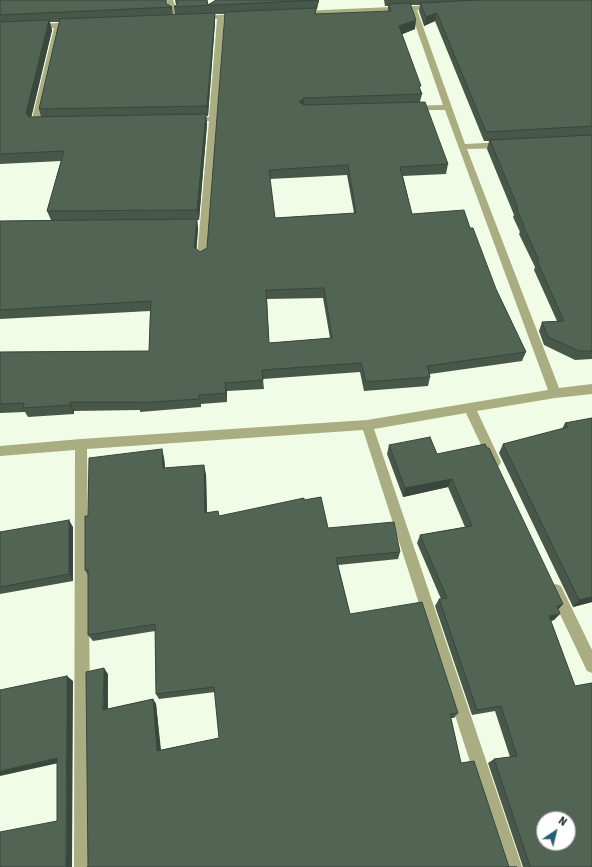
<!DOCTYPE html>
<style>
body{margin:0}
#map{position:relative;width:592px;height:867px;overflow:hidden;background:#f0fce5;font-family:"Source Sans 3",sans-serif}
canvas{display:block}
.north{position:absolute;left:536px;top:811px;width:40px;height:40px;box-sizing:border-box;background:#fff;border:1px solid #a5a7a3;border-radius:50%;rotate:35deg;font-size:11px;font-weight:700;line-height:16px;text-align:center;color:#1d2219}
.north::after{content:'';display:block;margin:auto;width:14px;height:18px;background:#276079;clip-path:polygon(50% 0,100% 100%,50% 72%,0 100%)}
</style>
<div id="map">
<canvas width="592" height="867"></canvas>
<div class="north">N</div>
</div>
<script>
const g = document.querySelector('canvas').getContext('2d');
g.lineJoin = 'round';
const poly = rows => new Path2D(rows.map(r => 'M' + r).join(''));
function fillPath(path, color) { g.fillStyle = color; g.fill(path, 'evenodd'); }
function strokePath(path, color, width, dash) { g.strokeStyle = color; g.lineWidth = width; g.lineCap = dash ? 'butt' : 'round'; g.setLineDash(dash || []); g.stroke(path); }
fillPath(poly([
 [167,0,173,0,178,13,174,15,170,13,167,0],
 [436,5,439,7,438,8,417,10,465,144,505,142,509,145,505,148,467,149,559,388,592,384,592,394,555,398,477,411,501,462,499,466,495,467,491,466,466,413,374,429,522,867,504,867,363,430,87,449,92,867,74,867,75,450,0,456,0,446,81,439,367,420,548,390,445,110,411,110,407,108,411,106,443,105,410,10,301,15,297,13,301,11,436,5],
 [240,14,243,14,243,18,224,19,207,257,202,260,197,257,209,121,191,121,187,119,191,117,209,117,217,19,199,20,195,18,199,16,240,14],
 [58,23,75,23,79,25,75,27,61,28,40,120,47,121,48,123,44,126,35,126,31,123,54,28,35,28,31,26,35,24,58,23],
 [556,584,561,586,592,650,592,673,587,671,549,591,551,586,556,584]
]), '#aaac82');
fillPath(poly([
 [0,0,167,4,172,7,173,14,175,14,174,7,176,5,175,0,207,0,208,5,216,0,319,0,317,9,316,10,316,14,388,12,388,6,385,6,384,0,592,0,592,359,575,360,544,345,539,331,542,322,557,321,534,270,535,267,519,234,520,232,513,217,514,215,487,149,489,141,484,141,435,21,424,26,419,11,420,5,411,5,415,29,402,34,422,94,420,102,448,164,446,174,403,176,412,214,470,228,496,289,526,352,522,361,430,374,430,377,428,386,364,391,360,372,263,379,264,389,227,391,227,402,201,404,201,407,140,412,140,410,74,411,74,414,28,417,25,412,0,413,0,352,149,351,150,311,0,319,0,221,51,220,47,211,61,161,0,164],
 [215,14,225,14,207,248,200,252,196,249,198,229,197,220,199,220,207,124,206,116,208,116,215,22],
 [50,22,59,22,39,109,41,117,31,117,52,30],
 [347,175,354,213,275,218,270,179],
 [323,298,330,338,269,343,267,299],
 [592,418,592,602,573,607,499,453,503,444,562,429,565,423],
 [389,445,437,454,558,609,554,620,551,621,575,686,592,683,592,867,523,867,488,763,494,759,510,757,495,711,472,715,435,606,439,599,441,599,417,543,420,535,465,527,448,487,403,497,387,454],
 [162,449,164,458,165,468,206,474,207,513,219,516,304,500,328,528,400,552,398,559,338,565,350,614,458,713,454,718,451,718,461,763,509,867,88,866,108,674,108,709,153,699,156,704,161,750,219,738,215,692,159,699,156,694,155,631,93,641,88,635,88,575,85,570,88,516],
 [73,527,73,581,0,594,0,532]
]), '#475749');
fillPath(poly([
 [318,0,319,0,317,9],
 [215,13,215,22,208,116,207,106],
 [437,13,435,21,424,26,426,17],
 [49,20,52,30,30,123,26,113],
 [416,20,415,29,398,36,399,26],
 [304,98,304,108,299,102],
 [206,114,207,124,199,220,197,210],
 [197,219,198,229,196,257,194,247],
 [225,383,227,391,227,402,226,393],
 [70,402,74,411,74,414,70,405],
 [162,449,164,458,166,477,163,468],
 [204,465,206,474,207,521,205,513],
 [452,479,448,487,403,497,405,488],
 [69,520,73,527,73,581,69,574],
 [592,597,592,602,573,607,579,600],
 [563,604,557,611,557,606],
 [560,614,554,620,543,623,549,616],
 [104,668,108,674,107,714,103,710],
 [67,676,73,681,72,867,67,867,66,866],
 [153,699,156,704,161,754,157,751],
 [57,758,63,762,0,776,0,771]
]), '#39473c');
const building = poly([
 [0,0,166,0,167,4,172,7,0,15,0,0],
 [177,0,207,0,208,5,216,0,318,0,174,7,178,3,177,0],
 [478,0,592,0,592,126,486,132,437,13,426,17,420,3,478,0],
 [410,3,416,20,399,26,421,86,419,87,422,94,304,98,299,102,304,105,425,102,448,164,400,167,412,214,464,210,470,228,473,228,496,289,526,352,427,366,430,377,366,382,361,363,262,370,263,380,225,383,226,393,199,395,199,399,137,403,138,402,70,402,70,405,23,408,24,403,0,404,0,352,149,351,151,301,0,310,0,221,197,219,194,247,200,252,207,248,225,12,316,8,315,14,391,11,389,4,410,3],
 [348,165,356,213,275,218,269,170,348,165],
 [324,288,332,338,269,343,266,290,324,288],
 [215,13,207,106,39,109,60,19,215,13],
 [49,20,26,113,29,117,206,114,197,210,47,211,64,151,0,154,0,22,49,20],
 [592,135,592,351,579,351,548,337,542,322,564,321,537,261,539,261,523,225,524,225,516,208,518,208,490,140,592,135],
 [592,418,592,597,579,600,503,444,568,427,565,423,592,418],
 [430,437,437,454,485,444,487,448,489,448,563,604,557,606,560,614,549,616,575,686,592,683,592,867,529,867,530,866,494,759,517,756,501,706,477,710,439,599,447,598,420,535,472,526,452,479,405,488,389,445,430,437],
 [544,819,568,819,568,843,544,843,544,819],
 [162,449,163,468,204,465,205,513,218,511,219,516,304,498,304,500,321,497,328,528,394,522,400,552,336,558,350,614,422,602,458,713,450,714,461,763,474,761,509,867,517,867,87,867,88,866,86,672,104,668,103,710,153,699,157,751,219,738,214,687,156,694,155,624,88,635,88,570,85,570,85,516,88,516,89,458,162,449],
 [69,520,69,574,0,587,0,532,69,520],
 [67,676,66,866,67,867,0,867,0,832,57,821,57,758,0,771,0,690,67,676]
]);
fillPath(building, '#526555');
strokePath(building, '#39473c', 1);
</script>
